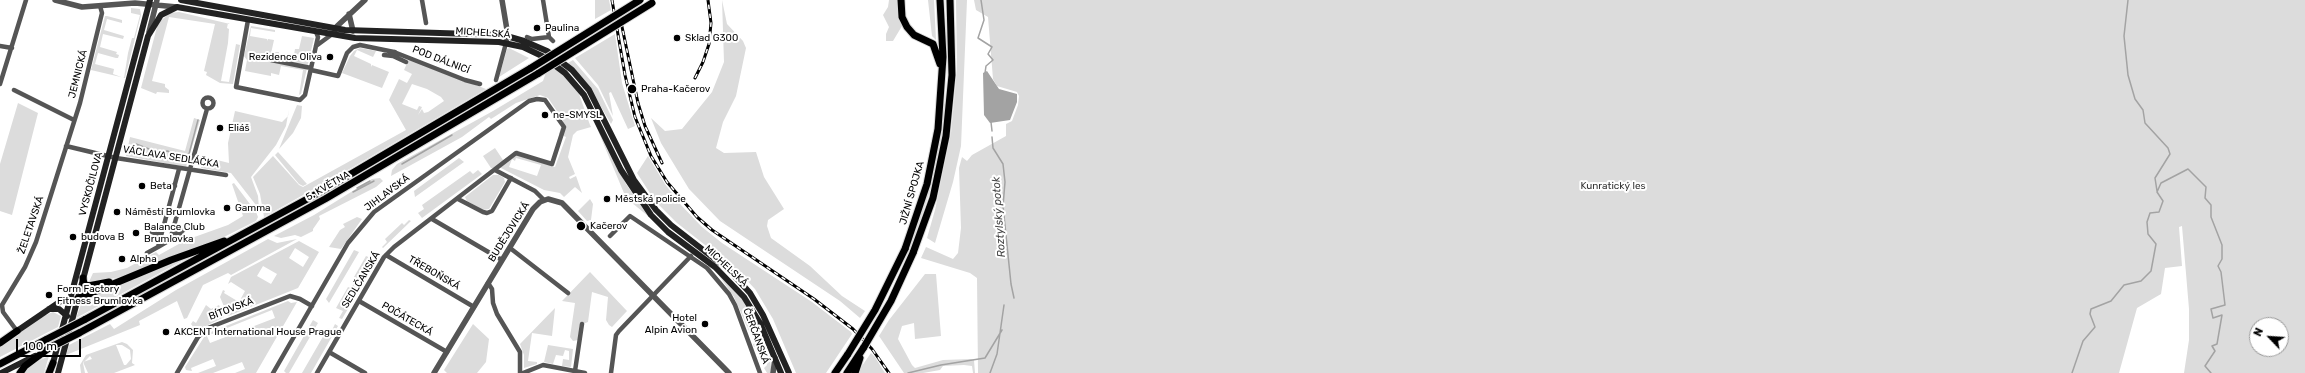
<!DOCTYPE html>
<meta charset="utf-8">
<style>
body{margin:0}
#map{position:relative;width:2305px;height:373px;overflow:hidden;background:#fff;font-family:Rubik,sans-serif}
canvas{display:block}
.north{position:absolute;left:2249px;top:317px;width:40px;height:40px;box-sizing:border-box;background:#fff;border:1px solid #999;border-radius:50%;rotate:295deg;font-size:11px;font-weight:700;line-height:16px;text-align:center;color:#000}
.north::after{content:'';display:block;margin:auto;width:14px;height:18px;background:#000;clip-path:polygon(50% 0,100% 100%,50% 72%,0 100%)}
.scale{position:absolute;left:16px;top:339px;width:65px;height:18px;box-sizing:border-box;border:2px solid #000;border-top:0;padding-left:5px;font-size:12px;line-height:14px;white-space:nowrap;color:#000;-webkit-text-stroke:3px #fff;paint-order:stroke}
</style>
<div id="map">
<canvas width="2305" height="373"></canvas>
<div class="north">N</div>
<div class="scale">100 m</div>
</div>
<script>
const g = document.querySelector('canvas').getContext('2d');
g.lineJoin = 'round';
function fillPath(path, color) { g.fillStyle = color; g.fill(path, 'evenodd'); }
const poly = rows => new Path2D(rows.map(r => 'M' + r).join(''));
function strokePath(path, color, width, dash) { g.strokeStyle = color; g.lineWidth = width; g.lineCap = dash ? 'butt' : 'round'; g.setLineDash(dash || []); g.stroke(path); }
function drawText(font, color, halo, rows, align = 'center') {
  g.font = font + ' Rubik,sans-serif'; g.lineWidth = 4; g.setLineDash([]); g.textBaseline = 'middle'; g.strokeStyle = halo; g.fillStyle = color; for (const [text, x, y, turn = 0] of rows) {
    g.save(); g.translate(x, y); g.rotate((+turn || 0) * Math.PI / 180); g.textAlign = isNaN(turn) ? turn : align; if (halo) g.strokeText(text, 0, 0); g.fillText(text, 0, 0); g.restore();
  }
}
fillPath(poly([
 [595,0,609,0,611,10,595,19],
 [722,0,727,24,743,41,746,48,736,96,723,122,716,148,724,153,756,152,764,177,784,209,768,220,767,226,771,238,810,266,842,296,865,311,860,318,840,301,720,221,689,189,661,143,651,118,665,131,682,129,712,92,724,62],
 [889,0,899,0,902,26,893,41,886,41,886,34,889,27,883,15,888,7],
 [928,0,934,0,936,40,932,36],
 [956,0,967,0,961,146,953,182,935,243,927,238,935,210,951,133,957,70],
 [974,0,2305,0,2305,373,2184,373,2189,340,2189,309,2182,226,2179,227,2182,266,2165,268,2161,294,2137,308,2119,373,978,373,977,278,970,273,921,258,926,247,953,259,958,253,961,228,959,168,962,157,967,161,972,155,1006,136,1006,124,1012,121,1018,105,1019,96,1017,92,997,86,993,79,988,17,976,10],
 [2257,325,2281,325,2281,349,2257,349],
 [131,8,140,9,141,15,125,78,91,70,105,16,107,16,122,20,122,23,107,19,104,30,124,36,123,39,103,34,100,47,117,52,116,54,119,55,118,58,116,58,98,53,95,64,114,69,113,74,124,78,128,53,132,38,134,38,140,15,131,13],
 [179,12,230,24,228,23,227,28,229,29,228,43,221,81,229,82,236,44,240,45,233,84,220,83,206,75,207,72,204,71,215,24,169,17,152,81,165,84,165,87,169,90,169,93,157,92,156,94,141,88,158,23,170,13],
 [251,26,275,30,275,32,251,28,250,36,267,39,267,41,268,39,274,40,270,58,274,59,275,52,279,52,278,60,289,62,290,54,294,55,295,49,299,49,302,36,314,38,301,94,296,96,299,95,303,70,281,66,279,75,271,73,271,76,245,71,247,60,244,56],
 [615,34,622,83,635,126,628,129,611,92,609,93,613,116,598,85,575,58],
 [360,48,376,51,373,57,357,50,354,56,371,64,371,67,372,65,389,72,382,88,342,73,350,56,354,51],
 [509,48,529,58,499,77,507,49],
 [409,59,486,89,353,167,264,217,260,194,253,177,273,156,299,185,303,187,406,130,389,100,399,79,407,83,412,74,404,70],
 [412,84,427,89,441,97,444,101,428,112,424,113,422,109,418,115,422,107,419,106,417,110,402,104],
 [573,60,598,89,613,120,611,124,589,86,568,63],
 [549,63,562,73,578,91,590,125,591,127,577,131,573,135,568,157,575,174,569,177,570,179,576,176,582,193,575,187,564,197,560,193,544,190,501,168,491,168,483,156,495,148,503,160,518,150,519,154,555,167,566,137,559,134,563,121,559,114,548,98,540,95,516,103,491,119,489,117,462,137,391,176,392,170,397,164,493,111,543,81],
 [516,158,541,165,537,176,509,167,512,159,515,161],
 [18,103,38,113,12,215,0,211,0,164],
 [946,103,942,142,934,179,910,251,908,251,932,179,944,104],
 [297,105,302,106,301,118,293,133,279,149],
 [289,109,286,126,276,145,251,177,258,196,259,209,231,173,201,168,205,157,229,163,228,143,235,111,282,122,288,116],
 [194,118,200,120,186,167,126,156,130,137,185,151],
 [594,121,626,184,648,216,626,198],
 [278,152,307,184,303,186,299,184,275,155],
 [648,156,665,184,681,205,702,227,722,243,812,302,851,332,852,334,826,373,796,373,773,319,755,289,737,270,677,223,655,201,637,173],
 [459,158,464,162,415,197,414,191],
 [478,170,482,174,422,218,418,213,424,209,422,205,470,171,473,174],
 [493,175,499,175,504,178,505,182,489,209,483,210,467,201,465,197],
 [380,178,383,181,376,187,319,216,320,219,313,229,313,231,301,237,295,235,281,238,274,236,314,215,372,179],
 [234,183,256,212,258,217,256,221,210,244,124,276,88,284,93,273,111,272,127,268,156,252,159,255,186,240,228,225,243,216,232,184],
 [590,199,593,204,591,220,587,221,578,211],
 [357,217,362,219,341,249,329,247,340,230,345,227,343,224],
 [409,220,411,221,383,248,382,247,387,242,385,239,402,223,404,225],
 [268,239,277,243,297,239,231,275,228,273,203,285,187,318,184,319,177,301,139,321,140,325,66,355,69,345,110,324,114,329,176,290],
 [299,241,319,252,298,288,228,316,220,297,223,290,225,291,224,293,239,302,245,291,231,282,228,284,231,277],
 [295,248,309,257,303,267,289,258],
 [263,266,277,274,271,284,257,276],
 [354,250,359,252,329,303,326,299],
 [376,253,379,256,342,319,339,318,343,311,336,308,348,287,351,288,357,278,354,277,366,256,373,259],
 [193,255,110,300,76,318,83,299,168,263],
 [590,272,627,311,612,327,609,325,606,320,608,297,592,292,588,322,580,325,578,340,573,341,570,337,575,303,562,301],
 [717,273,741,297,748,308,769,355,772,373,767,373,764,368,767,365,766,362,761,357,758,358,760,355,757,346,754,347,753,344,756,343,752,330,749,331,734,297],
 [925,274,936,274,941,336,915,339,914,323,902,326,898,339,912,365,915,368,943,360,971,359,974,360,975,373,973,373,972,366,964,365,943,366,940,370,923,373,904,373,879,336,889,320],
 [288,301,291,303,297,302,256,373,235,373,245,369,242,362,213,373,198,373,216,366,213,359,191,368,192,371,186,370,185,367,206,334],
 [272,310,275,318,210,343,207,336],
 [206,305,211,309,219,305,224,317,196,331,191,324,193,321,196,323],
 [555,308,552,336,532,333,528,361,537,362,537,364,524,368,524,355,520,344],
 [53,312,61,316,58,327,0,357,0,346,43,316],
 [313,320,318,323,289,373,286,373,284,371],
 [335,324,338,326,311,373,302,373,328,328,332,330],
 [473,324,489,339,486,362,477,373,447,373,444,370],
 [122,342,127,344,133,350,132,363,135,365,114,373,88,373,83,362,92,359,90,356,83,363,85,373,81,373,80,365,86,355],
 [116,345,122,345,130,350,131,359,126,365,124,365],
 [548,345,573,349,571,367,562,366,563,359,569,360,569,351,565,350,563,356,556,355,553,364,544,362],
 [871,353,875,357,885,373,857,373],
 [49,356,44,373,24,373,32,364]
]), '#dcdcdc');
fillPath(poly([
 [987,71,999,89,1017,94,1017,102,1010,120,990,123,984,115,983,73]
]), '#a3a3a3');
strokePath(poly([
 [981,0,984,20,978,38,992,47,988,54,993,60,986,66,985,73],
 [2128,0,2124,36,2128,75,2135,99,2143,110,2145,123,2168,148,2170,154,2155,178,2157,191],
 [991,122,992,131],
 [992,137,993,148,1003,164,1005,182,1003,206,1011,284,1014,298],
 [136,144,157,152,168,151,175,157,185,156,189,154,198,120],
 [402,164,452,135],
 [357,188,370,181],
 [353,192,374,181],
 [908,373,941,365,985,358,1002,330],
 [990,373,997,354,1004,305],
 [2072,373,2083,341,2095,327,2090,314,2091,309,2111,301,2124,285,2141,281,2151,271,2156,244,2148,234,2147,222,2150,213,2159,212,2163,201,2157,192,2161,183,2188,169,2206,187,2205,198,2211,205,2211,217,2222,245,2222,259,2218,266,2221,272,2225,305,2211,309,2213,318,2222,315,2217,344,2212,346,2215,351,2205,366,2211,373]
]), '#a3a3a3', 1.5);
const trunk = poly([
 [901,0,902,17,907,27,914,35,933,44,940,64],
 [905,249,927,184,938,129,943,57,940,0],
 [913,253,933,198,946,136,952,75,950,0],
 [83,278,84,284,88,286,109,282],
 [77,299,171,260,224,241],
 [84,320,322,191,531,68],
 [79,333,325,199,539,73],
 [0,343,17,331],
 [0,364,47,339],
 [20,373,25,366,49,348],
 [49,373,53,363],
 [835,373,848,354],
 [847,373,864,347],
 [855,373,860,358]
]);
strokePath(trunk, '#dbdbdb', 9);
strokePath(poly([
 [422,0,426,23],
 [543,0,549,37,553,41],
 [248,20,236,87,300,100,305,95,318,37,316,32],
 [527,37,532,39,549,37],
 [0,46,12,48],
 [316,46,331,35],
 [395,52,393,56,406,62],
 [384,55,393,56],
 [271,60,311,68],
 [311,70,338,76,347,53,353,47,360,45,394,52,465,80,480,84],
 [496,80,506,43],
 [0,84,26,0],
 [14,90,74,120],
 '202.5 103a5.5 5.5 0 1 1 11 0a5.5 5.5 0 1 1-11 0Z',
 [66,146,116,158,226,175],
 [179,169,158,247,170,240,207,109],
 [495,170,535,191,544,200],
 [168,185,175,186],
 [458,199,483,212,487,213,492,211,511,178],
 [432,219,502,260],
 [152,232,161,235],
 [172,235,184,230],
 [610,236,630,216,707,268,729,294,735,305,760,373],
 [170,240,182,234],
 [510,248,568,293],
 [147,253,158,247],
 [386,255,474,307],
 [488,283,492,289,493,303,497,314,520,352,520,373],
 [359,301,447,352],
 [2,305,25,267,36,242,80,103,102,13,100,6],
 [2,305,3,312,17,331],
 [329,352,365,373],
 [575,371,582,324],
 [177,373,198,337,208,328,290,296,300,299,312,306],
 [273,373,348,243,374,212,529,101,537,99,545,100,564,127,552,164,516,153,394,247,384,257,317,373],
 [523,373,543,365,585,373],
 [611,373,616,335,619,331,691,256]
]), '#555', 4.5);
strokePath(poly([
 [55,0,82,7,135,3,177,7],
 [502,0,507,30,506,43],
 [349,14,353,31],
 [335,30,334,29,365,0],
 [149,32,157,0],
 [434,373,533,209,540,202,548,199,562,203,729,373],
 [773,373,775,358]
]), '#555', 5.5);
strokePath(poly([
 [181,0,345,30,503,35,524,41,547,51,572,70,589,90,634,180,656,210,671,225,729,270,750,293,763,315,789,373],
 [49,309,59,309,67,316],
 [17,331,61,301,74,300],
 [53,363,150,0],
 [1,373,35,356],
 [58,373,148,36,161,15,177,7,355,38,499,42,523,47,544,57,565,73,584,95,621,170,651,215,668,232,715,267,744,297,760,323,781,373]
]), '#222', 6);
strokePath(trunk, '#000', 7);
const rail = poly([
 [612,0,625,75,635,117,651,156,667,182,697,217,712,230,814,299,853,329,872,349,889,373],
 [621,22,638,103,645,126,662,163],
 [695,78,703,62,709,44,711,23,708,0]
]);
strokePath(rail, '#000', 3);
strokePath(rail, '#fff', 1.5, [4.5]);
const trunkBridge = poly([
 [531,68,640,0],
 [539,73,652,3],
 [47,339,84,320],
 [864,347,891,301,913,253],
 [49,348,79,333],
 [848,354,875,310,905,249]
]);
strokePath(trunkBridge, '#dbdbdb', 9, []);
strokePath(trunkBridge, '#000', 7);
for (const [x, y, r, color] of [
 [537,28,4,"#000"],
 [677,38,4,"#000"],
 [330,57,4,"#000"],
 [632,89,5,"#000"],
 [545,115,4,"#000"],
 [220,128,4,"#000"],
 [142,186,4,"#000"],
 [607,199,4,"#000"],
 [227,208,4,"#000"],
 [117,212,4,"#000"],
 [581,226,5,"#000"],
 [136,233,4,"#000"],
 [73,237,4,"#000"],
 [122,259,4,"#000"],
 [49,295,4,"#000"],
 [705,324,4,"#000"],
 [166,332,4,"#000"]
]) { const dot = new Path2D(); dot.arc(x, y, r, 0, 2 * Math.PI); g.fillStyle = color; g.fill(dot); strokePath(dot, '#fff', 1.5); }
drawText('10px', '#000', '#fff', [
 ["Paulina",545,28],
 ["Sklad G300",685,38],
 ["Rezidence Oliva",322,57,"right"],
 ["Praha-Kačerov",641,89],
 ["ne-SMYSL",553,115],
 ["Eliáš",228,128],
 ["Beta",150,186],
 ["Městská policie",615,199],
 ["Gamma",235,208],
 ["Náměstí Brumlovka",125,212],
 ["Kačerov",590,226],
 ["Balance Club",144,227],
 ["Brumlovka",144,239],
 ["budova B",81,237],
 ["Alpha",130,259],
 ["Form Factory",57,289],
 ["Fitness Brumlovka",57,301],
 ["Hotel",697,318,"right"],
 ["Alpin Avion",697,330,"right"],
 ["AKCENT International House Prague",174,332]
], 'left');
drawText('10px', '#000', '#fff', [
 ["MICHELSKÁ",483,33,4],
 ["POD DÁLNICÍ",441,60,21],
 ["JEMNICKÁ",78,74,-76],
 ["VÁCLAVA SEDLÁČKA",171,157,9],
 ["VYSKOČILOVA",91,184,-75],
 ["5. KVĚTNA",328,186,-30],
 ["JIHLAVSKÁ",387,193,-37],
 ["JIŽNÍ SPOJKA",912,193,-74],
 ["ŽELETAVSKÁ",31,225,-71],
 ["BUDĚJOVICKÁ",509,232,-58],
 ["MICHELSKÁ",726,266,43],
 ["TŘEBOŇSKÁ",434,273,30],
 ["SEDLČANSKÁ",361,280,-59],
 ["BÍTOVSKÁ",231,309,-21],
 ["POČÁTECKÁ",407,319,30],
 ["ČERČANSKÁ",756,336,70]
]);
drawText('10px', '#333', '#fff', [
 ["Kunratický les",1613,186]
]);
drawText('italic 11px', '#444', '#fff', [
 ["Roztylský potok",999,217,-94]
]);
</script>
